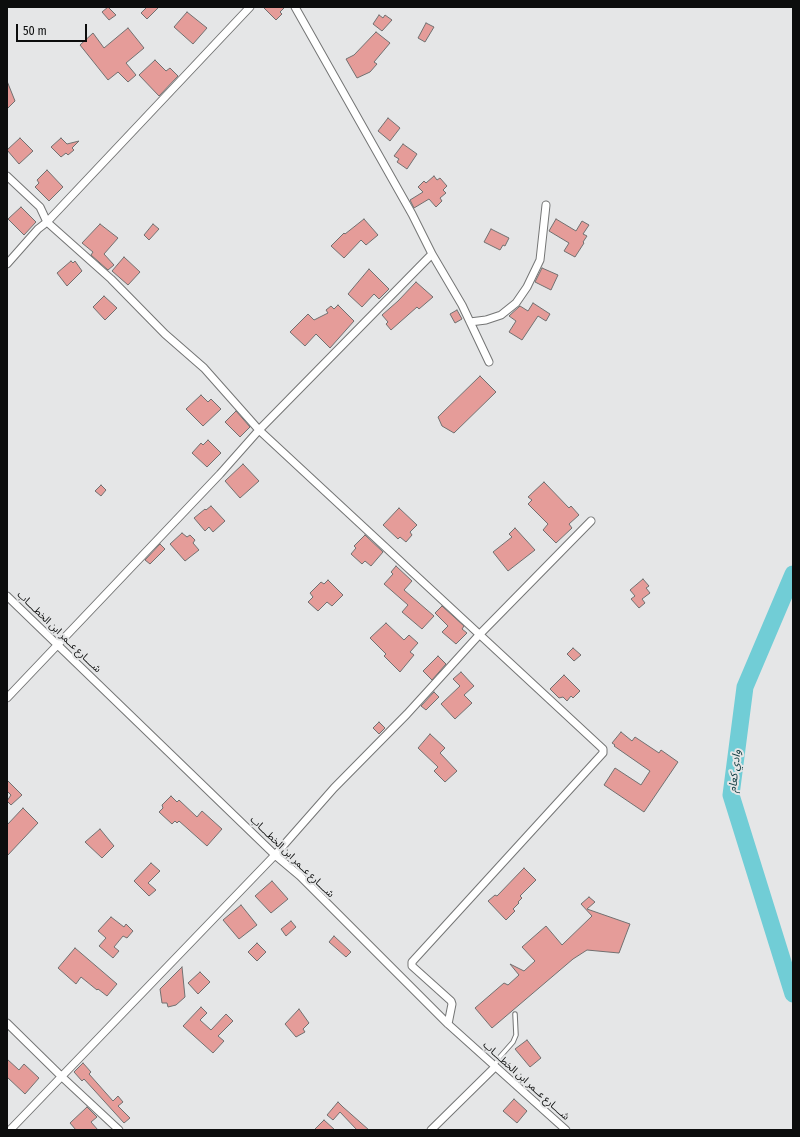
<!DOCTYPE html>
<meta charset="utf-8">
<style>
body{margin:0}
#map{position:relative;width:800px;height:1137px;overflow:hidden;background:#e5e6e7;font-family:"Fira Sans Condensed",sans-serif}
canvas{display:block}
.frame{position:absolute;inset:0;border:8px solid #0c0d0d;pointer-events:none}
.scale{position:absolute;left:16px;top:24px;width:71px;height:18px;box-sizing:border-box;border:2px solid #0c0d0d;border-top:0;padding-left:5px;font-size:12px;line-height:14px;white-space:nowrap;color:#0c0d0d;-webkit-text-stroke:3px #e5e6e7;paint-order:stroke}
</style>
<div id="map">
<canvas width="800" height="1137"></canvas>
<div class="frame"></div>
<div class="scale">50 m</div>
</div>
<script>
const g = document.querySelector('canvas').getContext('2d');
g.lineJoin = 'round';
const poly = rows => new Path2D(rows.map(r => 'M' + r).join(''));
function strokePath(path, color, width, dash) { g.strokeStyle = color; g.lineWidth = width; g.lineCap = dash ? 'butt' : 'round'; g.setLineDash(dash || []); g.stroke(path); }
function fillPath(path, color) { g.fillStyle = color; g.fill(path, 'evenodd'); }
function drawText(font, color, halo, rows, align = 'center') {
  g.font = font + ' "Fira Sans Condensed","Noto Sans Arabic",sans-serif'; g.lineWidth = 4; g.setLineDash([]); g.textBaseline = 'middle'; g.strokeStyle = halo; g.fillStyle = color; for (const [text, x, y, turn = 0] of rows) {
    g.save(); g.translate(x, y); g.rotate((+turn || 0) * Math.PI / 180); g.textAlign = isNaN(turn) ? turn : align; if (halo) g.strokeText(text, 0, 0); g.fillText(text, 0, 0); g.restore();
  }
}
strokePath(poly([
 [793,574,745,687,731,795,793,994]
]), '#71cdd6', 17);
const building = poly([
 [108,7,116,15,109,20,102,12,108,7],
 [147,7,159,7,147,19,141,13,147,7],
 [263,7,285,7,280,12,282,14,276,20,263,7],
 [187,12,207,28,193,44,174,27,187,12],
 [379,15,383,18,385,15,392,20,382,31,373,24,379,15],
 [426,23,434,27,425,42,418,38,426,23],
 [128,28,144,48,126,63,136,75,128,82,118,72,108,80,80,45,93,33,104,48,128,28],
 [376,32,390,43,374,62,377,64,370,72,357,78,346,59,354,55,376,32],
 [155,60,166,71,170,68,178,76,159,96,139,75,155,60],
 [7,81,15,101,7,109,7,81],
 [388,118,400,128,390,141,378,131,388,118],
 [20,138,33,151,19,164,7,150,20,138],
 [61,138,67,144,79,141,72,148,74,150,68,155,66,153,61,157,51,147,61,138],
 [403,144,417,154,407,169,397,162,399,159,394,156,403,144],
 [47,170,63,187,49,201,35,187,39,183,37,180,47,170],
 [434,176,437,180,440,178,447,186,443,190,446,193,440,198,442,201,436,207,429,199,414,208,410,200,423,192,418,187,424,181,426,183,434,176],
 [21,207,36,222,24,235,8,219,21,207],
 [364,219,378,235,366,245,361,240,344,258,331,246,344,233,345,234,364,219],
 [556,219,576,231,582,221,589,225,583,234,587,236,583,242,584,243,575,257,564,251,569,243,549,231,556,219],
 [100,224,118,238,104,254,114,265,108,270,91,255,93,252,82,243,100,224],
 [153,224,159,229,149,240,144,235,153,224],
 [491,229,509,238,505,246,503,245,500,250,484,242,491,229],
 [124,257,140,272,128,285,112,271,124,257],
 [71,261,73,263,75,261,82,271,67,286,57,273,71,261],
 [542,268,558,275,551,290,535,282,542,268],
 [369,269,389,289,379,299,374,294,362,307,348,294,369,269],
 [416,282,433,297,419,309,417,307,391,330,386,324,388,322,382,315,398,301,416,282],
 [104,296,117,308,105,320,93,307,104,296],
 [533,303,550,314,546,321,538,316,522,340,509,332,516,321,509,316,520,306,528,311,533,303],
 [338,305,354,321,330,348,316,334,305,346,290,332,308,314,314,320,328,313,326,310,331,306,334,309,338,305],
 [457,310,462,319,455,323,450,314,457,310],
 [480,376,496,392,454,433,442,426,438,417,480,376],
 [201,395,208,402,211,399,221,409,203,426,186,409,201,395],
 [236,411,250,427,240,437,225,422,236,411],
 [208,440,221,453,207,467,192,453,201,443,203,445,208,440],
 [243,464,259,481,240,498,225,481,243,464],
 [544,482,569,508,571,506,579,515,569,524,572,528,556,543,543,530,548,524,528,504,532,500,528,497,544,482],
 [101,485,106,490,101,496,95,491,101,485],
 [211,506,225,521,213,532,209,527,205,531,194,518,205,509,206,510,211,506],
 [399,508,417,525,410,532,412,535,406,542,400,537,398,539,383,525,399,508],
 [515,528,535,550,508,571,493,552,512,537,509,534,515,528],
 [182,533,187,537,190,535,195,540,193,543,199,550,185,561,170,544,182,533],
 [365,535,383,552,371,566,365,561,362,564,351,554,356,548,354,546,365,535],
 [160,544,165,549,150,564,145,560,160,544],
 [396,566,412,581,404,590,434,616,422,629,402,612,408,605,384,584,393,574,391,572,396,566],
 [643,579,649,586,646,588,650,593,642,599,645,603,639,608,631,599,635,596,630,590,643,579],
 [328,580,343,595,332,606,327,602,318,611,308,602,313,597,310,593,321,582,324,584,328,580],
 [442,606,464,626,462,629,467,633,456,644,442,632,448,626,435,613,442,606],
 [386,623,404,640,409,635,418,643,410,652,414,655,400,672,384,656,386,654,370,638,386,623],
 [573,648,581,655,574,661,567,654,573,648],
 [438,656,446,664,432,680,423,671,438,656],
 [461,672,474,686,464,695,472,703,455,719,441,704,460,686,453,679,461,672],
 [564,675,580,691,573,698,571,696,567,701,563,697,559,698,550,689,564,675],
 [434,692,439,697,426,710,421,706,434,692],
 [379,722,385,728,379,734,373,728,379,722],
 [621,732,632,741,635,737,659,753,661,750,678,762,644,812,604,785,615,768,641,785,650,771,614,746,615,745,612,743,621,732],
 [430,734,445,748,440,753,457,771,445,782,434,771,438,767,418,748,430,734],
 [7,780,22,795,11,805,7,801,11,795,7,791,7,780],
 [171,796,177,802,179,800,197,817,202,811,222,829,207,846,179,821,177,823,175,821,172,824,159,812,163,808,162,805,171,796],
 [23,808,38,823,7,856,7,825,23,808],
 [100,829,114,846,102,858,85,842,100,829],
 [151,863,160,871,148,883,156,890,149,896,134,881,151,863],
 [524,868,536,880,520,896,522,898,518,902,519,903,513,909,515,911,506,920,488,901,495,895,497,896,524,868],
 [272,881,288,899,271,913,255,896,272,881],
 [589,897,595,902,587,909,630,924,619,953,587,950,573,959,492,1028,475,1008,504,983,508,985,519,975,510,964,524,971,535,961,522,947,546,926,562,945,592,916,581,904,589,897],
 [241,905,257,925,239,939,223,920,241,905],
 [111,917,124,927,126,924,133,931,127,938,123,936,114,947,119,951,113,958,99,946,106,938,98,931,111,917],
 [291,921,296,927,286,936,281,929,291,921],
 [334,936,351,952,346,957,329,942,334,936],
 [257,943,266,952,257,961,248,952,257,943],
 [75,948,117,984,107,996,98,989,97,990,81,977,76,984,58,968,75,948],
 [182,967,185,997,176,1005,168,1007,167,1003,162,1003,160,989,182,967],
 [200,972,210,982,198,994,188,983,200,972],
 [201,1007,207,1013,200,1020,211,1030,226,1014,233,1021,218,1036,224,1041,213,1053,183,1026,201,1007],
 [299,1009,309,1023,303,1029,305,1032,296,1037,285,1024,299,1009],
 [527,1040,541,1058,530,1067,515,1049,527,1040],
 [7,1059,19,1070,24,1064,39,1078,25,1094,7,1077,7,1059],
 [83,1063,91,1072,89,1074,113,1101,118,1096,123,1102,118,1106,130,1118,124,1123,84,1079,82,1081,74,1072,83,1063],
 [514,1099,527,1111,517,1123,503,1111,514,1099],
 [338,1102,343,1107,369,1130,357,1130,340,1112,333,1120,327,1115,338,1102],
 [87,1107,97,1117,91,1122,98,1130,76,1130,70,1123,87,1107],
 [324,1120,335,1130,314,1130,324,1120]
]);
fillPath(building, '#e59c99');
strokePath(building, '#717070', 1);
const lane = poly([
 [495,1065,498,1059,513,1042,516,1035,515,1014]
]);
const street = poly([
 [250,7,47,222,111,279,165,334,204,368,259,430,603,749,603,753,412,962,412,966,451,1001,452,1004,448,1024],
 [7,176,40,207,47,222,38,229,7,264],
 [432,254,462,305,489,362],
 [470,322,486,320,501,315,516,303,527,287,540,260,546,205],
 [7,596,275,855,300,876,448,1024,566,1130],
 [7,698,220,474,259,430,432,254,412,214,295,7],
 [7,1023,61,1076,119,1130],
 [10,1130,275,855,334,788,407,714,479,635,591,521],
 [431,1130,495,1067]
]);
strokePath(lane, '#747575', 5.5);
strokePath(street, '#747575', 9);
strokePath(lane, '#fff', 3.5);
strokePath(street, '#fff', 7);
drawText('10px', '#0c0d0d', '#e5e6e7', [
 ["شــــارع عــمر ابن الخطــــاب",59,632,44],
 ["شــــارع عــمر ابن الخطــــاب",292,857,44],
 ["شــــارع عــمر ابن الخطــــاب",526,1081,42]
]);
drawText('italic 11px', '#0b383d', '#e5e6e7', [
 ["وادي كعام",735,771,-84]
]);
</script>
